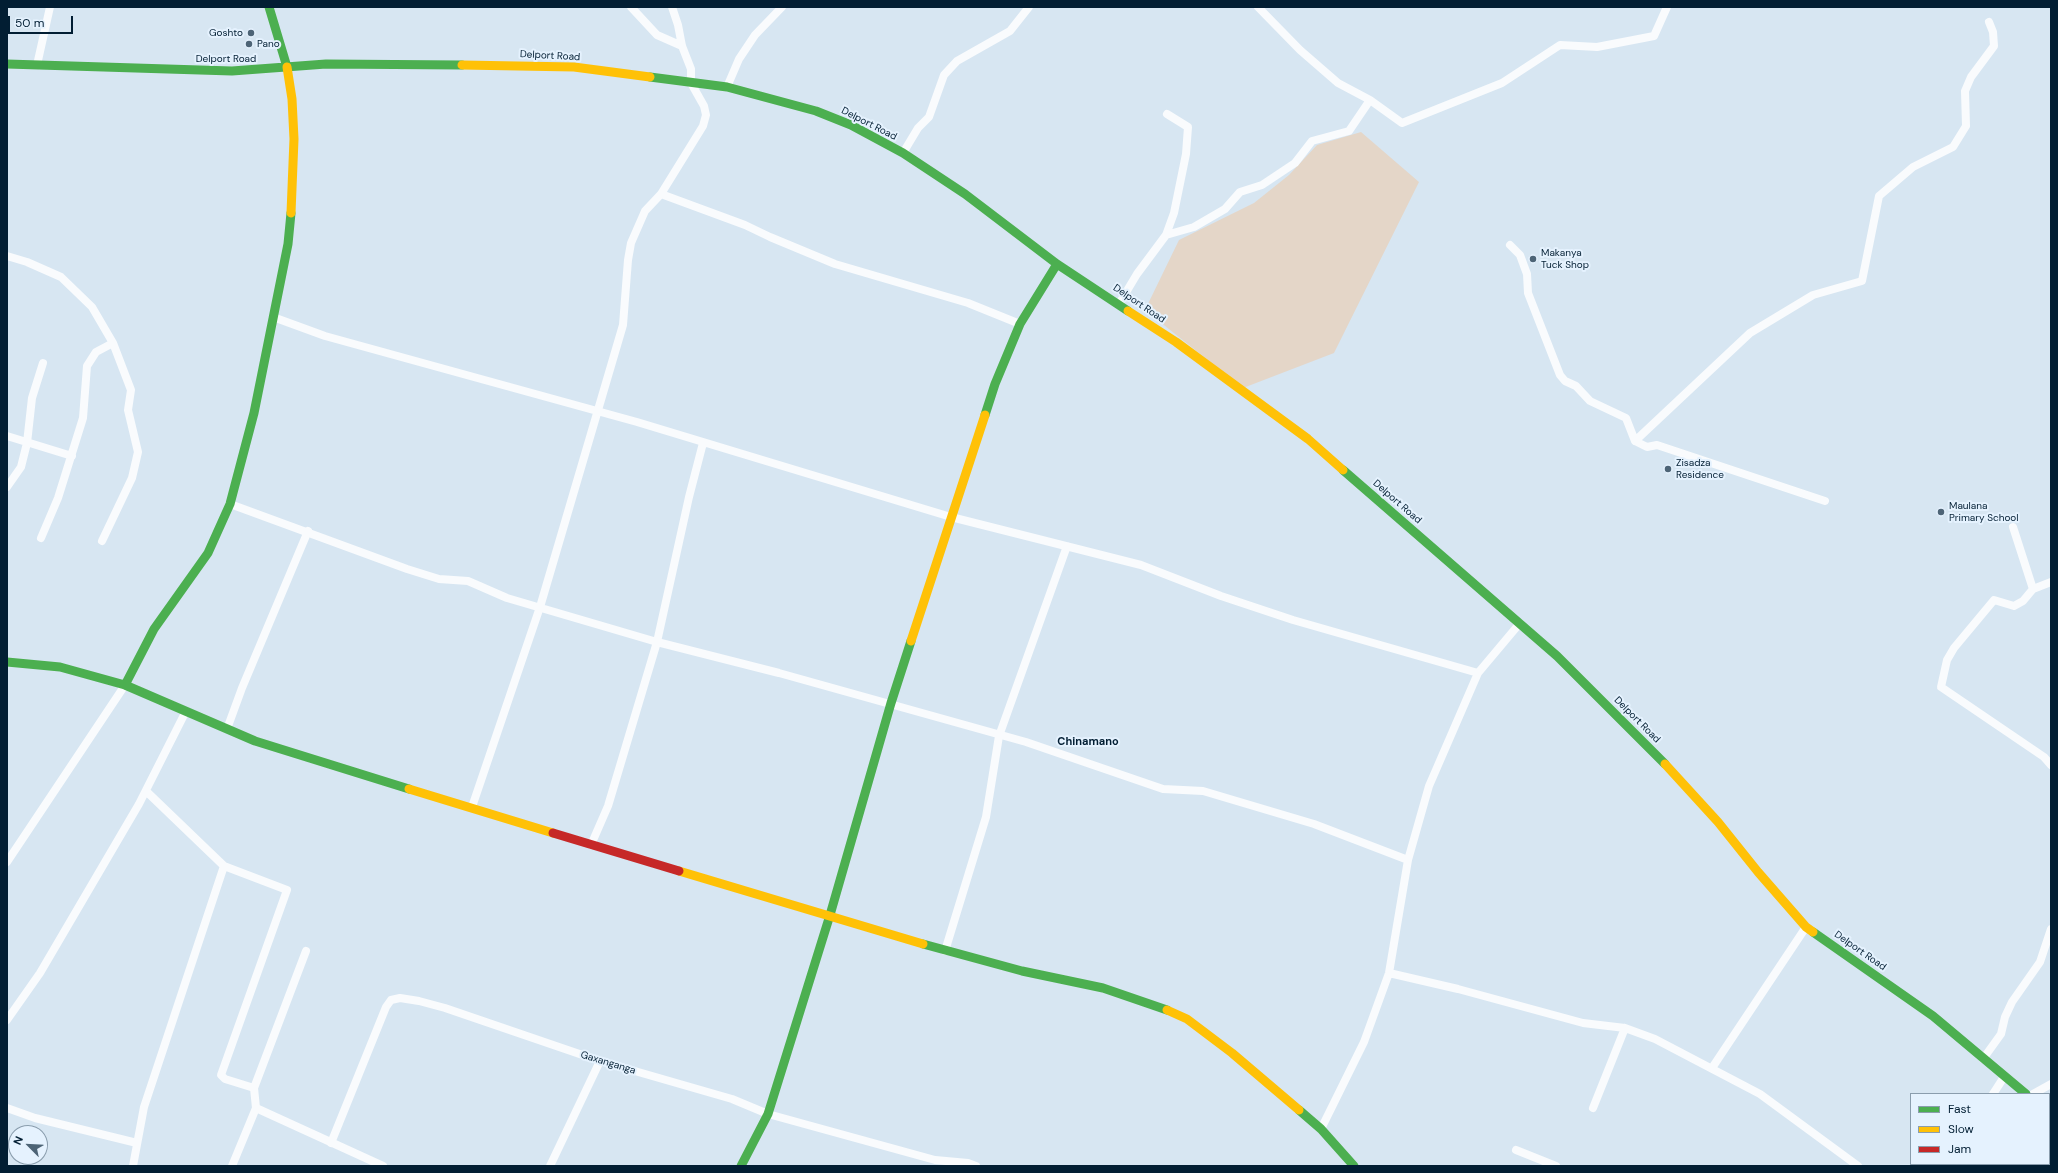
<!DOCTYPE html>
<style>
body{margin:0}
#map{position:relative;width:2058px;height:1173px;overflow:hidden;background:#d7e6f2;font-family:"DM Sans",sans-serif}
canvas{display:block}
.frame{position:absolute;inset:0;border:8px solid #021e33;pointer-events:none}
.legend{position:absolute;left:1910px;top:1093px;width:140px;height:72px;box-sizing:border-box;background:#e5f2fe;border:1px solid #8a9dad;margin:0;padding:5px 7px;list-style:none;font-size:12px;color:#021e33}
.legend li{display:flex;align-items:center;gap:8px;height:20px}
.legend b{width:20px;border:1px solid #8a9dad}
.north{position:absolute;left:8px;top:1125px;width:40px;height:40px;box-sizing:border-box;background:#e5f2fe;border:1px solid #8a9dad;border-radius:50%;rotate:294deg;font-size:11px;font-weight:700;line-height:16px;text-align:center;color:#021e33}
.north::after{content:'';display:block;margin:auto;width:14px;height:18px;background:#4d6476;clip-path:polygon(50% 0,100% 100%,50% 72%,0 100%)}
.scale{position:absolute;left:8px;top:16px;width:65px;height:18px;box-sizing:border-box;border:2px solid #021e33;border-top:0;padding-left:5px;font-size:12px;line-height:14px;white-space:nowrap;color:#021e33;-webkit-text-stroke:3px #e5f2fe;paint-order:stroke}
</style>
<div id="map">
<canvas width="2058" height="1173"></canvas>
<div class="frame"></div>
<ul class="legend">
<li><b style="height:5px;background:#4caf50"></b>Fast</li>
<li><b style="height:5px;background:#ffc107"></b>Slow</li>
<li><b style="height:5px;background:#c62828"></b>Jam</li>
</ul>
<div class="north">N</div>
<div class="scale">50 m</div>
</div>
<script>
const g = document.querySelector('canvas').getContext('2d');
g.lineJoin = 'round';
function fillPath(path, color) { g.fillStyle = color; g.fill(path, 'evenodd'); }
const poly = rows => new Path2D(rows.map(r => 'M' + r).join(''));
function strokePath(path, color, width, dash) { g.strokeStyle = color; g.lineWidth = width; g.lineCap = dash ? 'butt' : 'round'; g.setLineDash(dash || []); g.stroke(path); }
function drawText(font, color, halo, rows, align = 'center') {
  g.font = font + ' "DM Sans",sans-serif'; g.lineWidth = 4; g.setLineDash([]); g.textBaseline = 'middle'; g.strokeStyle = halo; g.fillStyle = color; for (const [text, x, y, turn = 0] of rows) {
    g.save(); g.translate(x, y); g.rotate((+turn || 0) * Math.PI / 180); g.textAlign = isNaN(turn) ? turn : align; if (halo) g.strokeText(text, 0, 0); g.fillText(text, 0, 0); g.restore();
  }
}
fillPath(poly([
 [1361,132,1419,182,1334,353,1243,388,1145,310,1179,240,1254,203,1289,175,1317,145]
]), '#e4d6c8');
strokePath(poly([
 [631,7,657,35,682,46],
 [1258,7,1300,50,1338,83,1370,100,1402,123,1502,83,1560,45,1597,47,1654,36,1667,7],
 [37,65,50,7],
 [727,87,739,59,755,35,782,7],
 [903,153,918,128,929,117,944,75,957,61,1010,31,1029,7],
 [661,194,745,225,770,237,835,264,968,303,1020,324],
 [1166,235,1194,227,1225,209,1240,192,1262,185,1295,163,1312,141,1349,131,1370,100],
 [1510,245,1520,255,1527,274,1528,293,1560,375,1565,381,1576,386,1590,401,1626,418,1635,441,1647,447,1657,445,1825,501],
 [7,256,27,262,61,277,92,307,113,343,131,390,128,410,138,452,132,478,102,541],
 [1119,304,1137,274,1166,235,1174,213,1186,154,1188,127,1167,114],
 [273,317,325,336,637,422,951,517,1141,565,1221,596,1293,620,1478,673],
 [7,436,72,456],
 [1635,441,1750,333,1813,295,1862,281,1879,196,1913,167,1953,147,1966,126,1965,91,1971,77,1994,46,1993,32,1989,22],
 [7,487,21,467,27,443,32,398,43,363],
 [230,504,407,569,439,579,468,581,507,598,657,642,779,673,1026,742,1163,789,1203,791,1314,824,1408,860],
 [2013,527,2033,589],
 [41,538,58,498,83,418,87,366,96,352,113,343],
 [2051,582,2033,589,2023,601,2014,606,1994,600,1954,648,1947,660,1941,687,2044,757,2051,765],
 [227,729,242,688,308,531],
 [472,807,540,607,623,325,628,260,631,243,645,211,661,194,703,126,706,115,704,106,691,83,691,69,682,46,678,25,672,7],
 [591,845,608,806,657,642,689,497,703,443],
 [7,862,125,685],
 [224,866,287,890,221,1075,225,1079,254,1088],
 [306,951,254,1088,256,1108,383,1166],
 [945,951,986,817,999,736,1067,546],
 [1389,973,1458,989,1583,1023,1625,1028,1655,1039,1760,1094,1858,1166],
 [7,1020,40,973,139,804,186,711],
 [1983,1059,2001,1034,2005,1017,2012,1002,2040,962,2051,929],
 [1712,1068,1806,927],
 [1993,1094,2004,1077],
 [2033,1094,2051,1084],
 [7,1108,35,1118,137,1143],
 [1593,1108,1625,1028],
 [1321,1129,1364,1042,1389,973,1408,860,1429,786,1478,673,1520,623],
 [331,1143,386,1007,391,1000,400,998,419,1001,445,1008,600,1061,732,1099,768,1114,935,1160,968,1163,976,1166],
 [1516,1150,1556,1166],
 [133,1166,144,1107,224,866,146,791],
 [232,1166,256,1108],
 [550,1166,600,1061],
 [2008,1166,2009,1164]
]), '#f9fbfd', 8);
strokePath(poly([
 [269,7,287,67],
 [7,64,232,71,326,64,462,65],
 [650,77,727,87,816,111,851,125,903,153,965,194,1057,264,1128,311],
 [985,415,995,384,1020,324,1057,264],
 [1343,470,1557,656,1665,764],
 [7,662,60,667,125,685,255,741,409,789],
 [125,685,154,629,208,553,230,504,254,413,288,244,291,213],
 [1813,932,1933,1016,2026,1094],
 [923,944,1022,971,1103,988,1167,1010],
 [1299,1110,1321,1129,1354,1166],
 [2049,1114,2051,1115],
 [741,1166,768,1114,830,915,891,703,911,641]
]), '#4caf50', 9);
strokePath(poly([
 [462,65,574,67,650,77],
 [287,67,292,99,294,139,291,213],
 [1128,311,1176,342,1308,439,1343,470],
 [911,641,985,415],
 [1665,764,1718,822,1758,872,1806,927,1813,932],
 [409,789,553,833],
 [679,871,923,944],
 [1167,1010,1187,1019,1232,1053,1299,1110]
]), '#ffc107', 9);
strokePath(poly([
 [553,833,679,871]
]), '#c62828', 9);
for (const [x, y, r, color] of [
 [251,33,4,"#4d6476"],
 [249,44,4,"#4d6476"],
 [1533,259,4,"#4d6476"],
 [1668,469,4,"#4d6476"],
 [1941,512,4,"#4d6476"]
]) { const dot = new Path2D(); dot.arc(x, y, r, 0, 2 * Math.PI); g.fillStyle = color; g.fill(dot); strokePath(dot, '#e5f2fe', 1.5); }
drawText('10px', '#021e33', '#e5f2fe', [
 ["Goshto",243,33,"right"],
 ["Pano",257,44],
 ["Makanya",1541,253],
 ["Tuck Shop",1541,265],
 ["Zisadza",1676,463],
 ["Residence",1676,475],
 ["Maulana",1949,506],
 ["Primary School",1949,518]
], 'left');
drawText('10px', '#021e33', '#e5f2fe', [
 ["Delport Road",550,56,3],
 ["Delport Road",226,59],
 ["Delport Road",869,124,27],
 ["Delport Road",1139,304,34],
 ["Delport Road",1397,502,41],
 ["Delport Road",1637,720,45],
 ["Delport Road",1860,951,35],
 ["Gaxanganga",608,1063,17]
]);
drawText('bold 11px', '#021e33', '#e5f2fe', [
 ["Chinamano",1088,742]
]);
</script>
